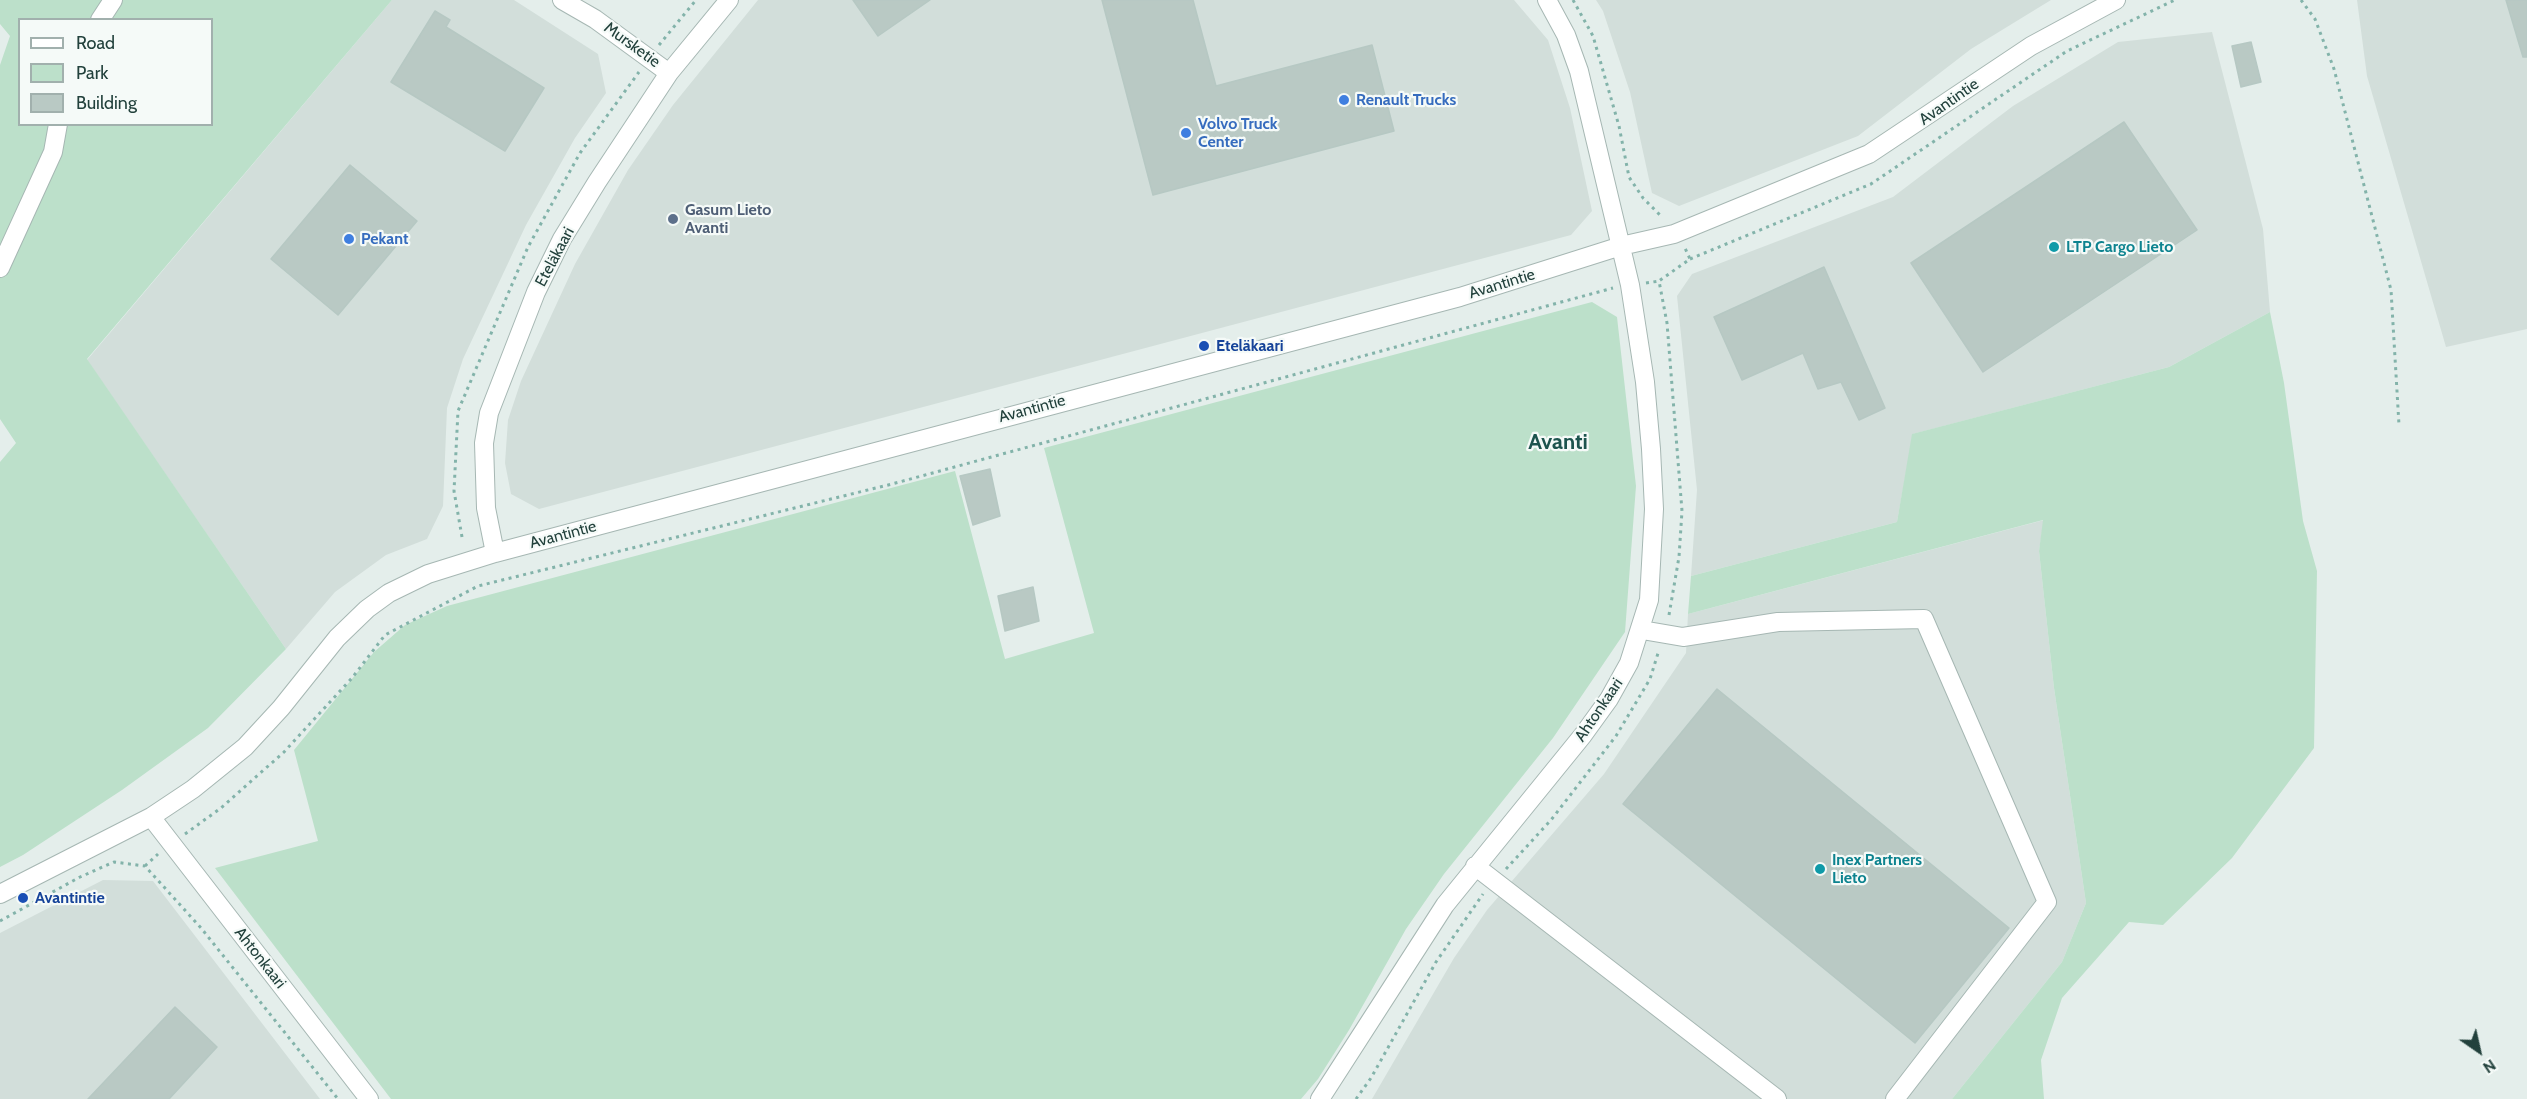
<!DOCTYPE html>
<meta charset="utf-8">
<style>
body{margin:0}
#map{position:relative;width:2527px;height:1099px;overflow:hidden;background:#e4eeeb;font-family:Cabin,sans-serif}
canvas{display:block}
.legend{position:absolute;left:18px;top:18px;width:195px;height:108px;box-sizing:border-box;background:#f5faf8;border:2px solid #a1b0ad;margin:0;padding:8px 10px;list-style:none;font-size:18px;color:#22413c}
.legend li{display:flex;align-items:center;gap:12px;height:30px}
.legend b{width:30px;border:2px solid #a1b0ad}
.north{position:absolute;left:2449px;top:1021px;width:60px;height:60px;-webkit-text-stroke:4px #f5faf8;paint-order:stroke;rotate:146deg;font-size:16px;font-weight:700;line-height:24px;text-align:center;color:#22413c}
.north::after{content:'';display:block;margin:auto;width:21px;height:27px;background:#22413c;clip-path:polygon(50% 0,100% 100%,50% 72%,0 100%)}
</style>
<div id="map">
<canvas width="2527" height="1099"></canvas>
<ul class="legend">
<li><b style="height:8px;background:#fff"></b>Road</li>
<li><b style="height:16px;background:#bce0ca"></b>Park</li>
<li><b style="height:16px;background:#b9c9c4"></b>Building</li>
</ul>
<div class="north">N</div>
</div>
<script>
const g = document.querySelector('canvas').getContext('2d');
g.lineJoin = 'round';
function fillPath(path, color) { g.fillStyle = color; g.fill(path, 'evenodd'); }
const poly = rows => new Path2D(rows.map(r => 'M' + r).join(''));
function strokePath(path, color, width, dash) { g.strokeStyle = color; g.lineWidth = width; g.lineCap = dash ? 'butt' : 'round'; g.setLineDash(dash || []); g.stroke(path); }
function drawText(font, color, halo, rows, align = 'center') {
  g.font = font + ' Cabin,sans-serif'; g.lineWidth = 4.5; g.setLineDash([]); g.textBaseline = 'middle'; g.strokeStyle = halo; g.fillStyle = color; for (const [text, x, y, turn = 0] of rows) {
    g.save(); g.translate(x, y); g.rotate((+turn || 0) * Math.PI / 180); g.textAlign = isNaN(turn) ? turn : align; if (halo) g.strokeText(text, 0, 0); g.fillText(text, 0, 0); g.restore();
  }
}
fillPath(poly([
 [392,0,514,0,598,54,606,93,575,138,526,225,463,359,447,408,443,506,427,539,386,555,335,592,286,649,87,360],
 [758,0,1514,0,1548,40,1570,108,1592,211,1571,235,539,509,511,494,505,463,508,420,521,381,575,264,628,170,673,105],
 [1596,0,2051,0,1971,49,1858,136,1679,206,1652,193,1630,92,1603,11],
 [2357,0,2527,0,2527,329,2446,347,2367,76],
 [2212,32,2263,229,2270,312,2169,367,1913,434,1897,522,1691,576,1697,490,1677,296,1692,274,1893,197,2013,106,2118,42],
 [2044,520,2039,551,2054,688,2086,903,2062,962,1952,1099,1372,1099,1454,958,1487,910,1604,774,1686,653,1688,614],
 [103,880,153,881,320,1099,0,1099,0,933]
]), '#d2deda');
fillPath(poly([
 [0,0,392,0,87,359,286,649,208,728,122,790,23,855,0,867,0,462,16,443,0,419,0,65,10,36,0,24],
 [20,20,212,20,212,124,20,124],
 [1592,302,1617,317,1636,486,1625,632,1553,738,1444,874,1406,929,1349,1030,1318,1079,1301,1099,391,1099,215,868,318,841,294,750,374,652,405,625,447,606,955,471,1005,659,1094,633,1044,448],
 [2270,312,2284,383,2303,521,2317,571,2314,748,2232,858,2163,925,2129,922,2062,998,2041,1060,2044,1099,1952,1099,2062,962,2086,903,2054,688,2039,551,2043,520,1688,614,1691,576,1897,522,1912,434,2169,367]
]), '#bce0ca');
const building = poly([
 [853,0,930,0,878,36,853,0],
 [1102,0,1193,0,1216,86,1372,45,1394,131,1153,195,1102,0],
 [2506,0,2527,0,2527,57,2523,57,2506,0],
 [435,11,450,20,446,27,544,88,505,151,391,82,435,11],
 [2251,42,2261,82,2241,87,2232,46,2251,42],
 [2124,122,2197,230,1983,372,1911,263,2124,122],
 [350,165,417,221,338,315,271,259,350,165],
 [1824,267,1885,408,1859,420,1841,382,1818,389,1803,353,1742,380,1714,317,1824,267],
 [990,469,1000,516,973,525,960,476,990,469],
 [1033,587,1039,621,1005,631,998,596,1033,587],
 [1717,689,2009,928,1915,1043,1623,804,1717,689],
 [175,1007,217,1047,169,1099,88,1099,175,1007]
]);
fillPath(building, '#b9c9c4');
strokePath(building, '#b6c8c3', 1.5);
const minor = poly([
 [562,0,595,19,669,73],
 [100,20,113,0],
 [0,268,53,152,58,124],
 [495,553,486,508,484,443,489,413,536,292,562,239,597,182,669,73,729,0],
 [1642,630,1683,637,1778,622,1924,619,2047,902,1895,1099],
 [151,817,369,1099],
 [1475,866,1777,1099],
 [0,894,151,817,193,789,245,747,281,708,337,638,367,609,389,593,428,574,495,553,1460,297,1621,246,1674,234,1869,154,2031,46,2116,0],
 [1320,1099,1445,905,1583,735,1609,699,1629,663,1649,600,1654,509,1651,449,1645,382,1630,285,1579,71,1566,35,1547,0]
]);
strokePath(minor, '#a6b7b3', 20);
strokePath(poly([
 [1573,0,1593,36,1619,126,1629,177,1643,198,1662,217],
 [2301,0,2315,19,2334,69,2391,290,2399,425],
 [659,45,696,0],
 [1690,259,1871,184,2067,51,2175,0],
 [1646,283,1659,281],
 [462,537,454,491,458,411,528,247,580,153,639,72],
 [1669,615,1679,557,1682,511,1667,323,1659,281,1690,259,1685,248],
 [185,834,221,808,284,752,352,678,385,635,478,586,892,484,1613,288],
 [145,866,158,854],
 [1506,869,1551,820,1616,736,1650,679,1659,650],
 [0,921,80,877,114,862,145,866,201,928,338,1099],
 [1356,1099,1371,1078,1436,962,1483,894]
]), '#83b3aa', 3, [3, 4.5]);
strokePath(minor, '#fff', 18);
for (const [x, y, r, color] of [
 [1344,100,6,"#3f7fe0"],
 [1186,133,6,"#3f7fe0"],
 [673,219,6,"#5c6f8a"],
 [349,239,6,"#3f7fe0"],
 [2054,247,6,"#0f9aa8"],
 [1204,346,6,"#1a4fb4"],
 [1820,869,6,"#0f9aa8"],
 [23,898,6,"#1a4fb4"]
]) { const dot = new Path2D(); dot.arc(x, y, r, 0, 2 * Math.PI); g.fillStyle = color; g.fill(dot); strokePath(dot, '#f5faf8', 2); }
drawText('16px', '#22413c', '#f5faf8', [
 ["Mursketie",632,45,36],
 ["Avantintie",1949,102,-35],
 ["Eteläkaari",555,257,-62],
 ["Avantintie",1502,284,-17],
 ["Avantintie",1032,409,-15],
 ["Avantintie",563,535,-15],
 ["Ahtonkaari",1599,710,-56],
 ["Ahtonkaari",260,958,52]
]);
drawText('bold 16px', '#366cbe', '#f5faf8', [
 ["Renault Trucks",1356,100],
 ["Volvo Truck",1198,124],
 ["Center",1198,142],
 ["Pekant",361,239]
], 'left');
drawText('bold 16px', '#4e5e75', '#f5faf8', [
 ["Gasum Lieto",685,210],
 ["Avanti",685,228]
], 'left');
drawText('bold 16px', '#0d838f', '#f5faf8', [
 ["LTP Cargo Lieto",2066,247],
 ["Inex Partners",1832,860],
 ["Lieto",1832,878]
], 'left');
drawText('bold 16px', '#164399', '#f5faf8', [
 ["Eteläkaari",1216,346],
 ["Avantintie",35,898]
], 'left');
drawText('bold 22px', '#1d544e', '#f5faf8', [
 ["Avanti",1558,443]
]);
</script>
